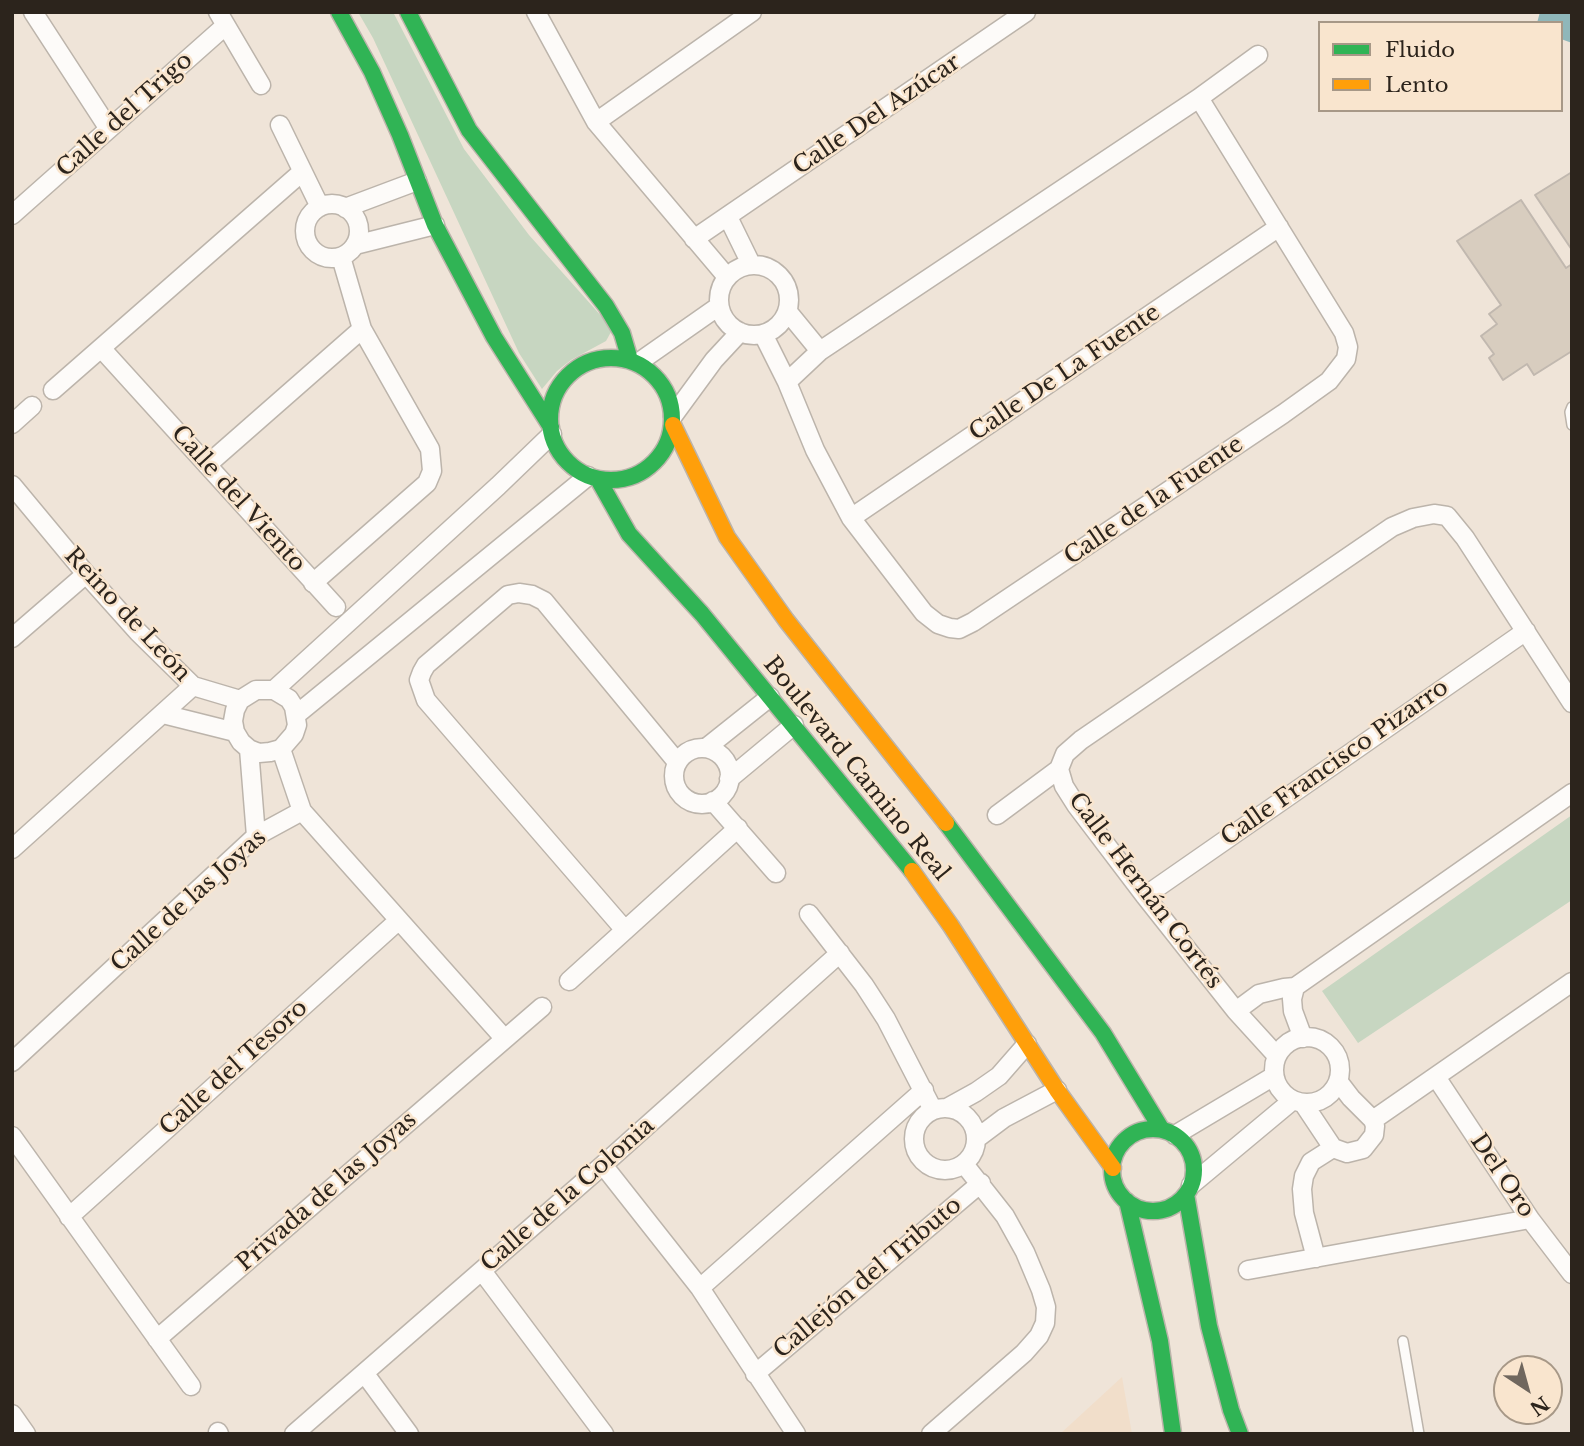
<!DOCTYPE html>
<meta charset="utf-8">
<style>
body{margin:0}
#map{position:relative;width:1584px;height:1446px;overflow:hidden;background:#efe4d8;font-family:"Libre Baskerville",serif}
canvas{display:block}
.frame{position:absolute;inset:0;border:14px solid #2c241c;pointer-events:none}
.legend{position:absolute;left:1318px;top:21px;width:245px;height:91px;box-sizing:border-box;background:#f9e5ce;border:2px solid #a79887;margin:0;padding:9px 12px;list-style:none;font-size:21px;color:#2c241c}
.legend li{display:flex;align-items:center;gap:14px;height:35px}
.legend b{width:35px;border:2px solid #a79887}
.north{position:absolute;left:1493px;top:1355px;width:70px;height:70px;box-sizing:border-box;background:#f9e5ce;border:2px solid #a79887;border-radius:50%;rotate:144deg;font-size:19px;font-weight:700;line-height:28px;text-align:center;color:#2c241c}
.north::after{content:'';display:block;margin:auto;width:24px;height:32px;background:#70675e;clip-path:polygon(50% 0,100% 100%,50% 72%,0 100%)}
</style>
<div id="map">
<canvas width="1584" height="1446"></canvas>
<div class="frame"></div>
<ul class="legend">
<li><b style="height:9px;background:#30b455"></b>Fluido</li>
<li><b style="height:9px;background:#ff9f0a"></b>Lento</li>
</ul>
<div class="north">N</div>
</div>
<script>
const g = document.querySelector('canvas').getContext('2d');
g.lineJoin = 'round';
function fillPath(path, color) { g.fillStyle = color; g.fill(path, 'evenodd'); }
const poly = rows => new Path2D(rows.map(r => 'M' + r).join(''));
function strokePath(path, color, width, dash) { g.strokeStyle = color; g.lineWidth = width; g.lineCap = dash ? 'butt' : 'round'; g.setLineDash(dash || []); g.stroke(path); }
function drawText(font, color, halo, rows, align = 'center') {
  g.font = font + ' "Libre Baskerville",serif'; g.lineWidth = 5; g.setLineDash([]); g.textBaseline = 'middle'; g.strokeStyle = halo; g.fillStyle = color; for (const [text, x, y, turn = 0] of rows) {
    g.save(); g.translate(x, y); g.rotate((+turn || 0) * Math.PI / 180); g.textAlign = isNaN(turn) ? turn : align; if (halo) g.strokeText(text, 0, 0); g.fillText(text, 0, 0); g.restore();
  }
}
fillPath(poly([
 [1122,1377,1132,1434,1060,1434]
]), '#f1deca');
fillPath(poly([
 [358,12,393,12,464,149,529,235,603,318,611,332,606,341,571,360,557,371,542,389,519,353,373,38],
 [1572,815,1572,900,1358,1043,1322,991]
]), '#c7d6c1');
fillPath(poly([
 [1540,12,1572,12,1572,43,1561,39,1561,23,1537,23]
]), '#8fb7ba');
const building = poly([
 [1572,172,1572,250,1535,195,1572,172],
 [1521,200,1566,268,1572,264,1572,351,1534,375,1527,364,1503,380,1489,358,1494,354,1481,336,1497,324,1489,314,1501,305,1457,241,1521,200]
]);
fillPath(building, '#d8cdbf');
strokePath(building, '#c1b8af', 2);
const lane = poly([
 [1572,407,1570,412,1572,425],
 [1403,1341,1419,1434]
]);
const street = poly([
 [33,12,109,129],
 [218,12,261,85],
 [536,12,596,122,727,277],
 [596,122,752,12],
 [280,125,320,207],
 '305 231a27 27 0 1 1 54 0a27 27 0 1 1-54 0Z',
 [345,208,417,181],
 [12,215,225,26],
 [728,217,751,264],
 [694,239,1026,12],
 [355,245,435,225],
 '719 300a35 35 0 1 1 70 0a35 35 0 1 1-70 0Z',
 [788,312,820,351],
 [763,334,787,382,815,450,851,518,924,613,938,624,950,628,959,629,973,622,1283,414,1329,381,1346,359,1348,347,1344,333,1199,98],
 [101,348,336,607],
 [639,362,719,306],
 [787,382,820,351,1199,98,1258,55],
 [53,390,302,172],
 [673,416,714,360,740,332],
 [12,424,32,406],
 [207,465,362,329],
 [12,485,86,574,138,632,193,686,240,700],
 [851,518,1279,227],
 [313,583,427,483,432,471,430,449,362,329,341,257],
 [12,638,86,574],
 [274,690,498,486,552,434],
 [163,714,235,732,241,742,249,749,259,753,270,752,281,749,294,734,297,725,294,707,289,699,274,690,256,690,240,700,235,710,233,721,235,732],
 [296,715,588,476],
 [706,748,770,697],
 '674 776a28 28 0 1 1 56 0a28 28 0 1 1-56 0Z',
 [249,749,256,836],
 [281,749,302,811,504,1038],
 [729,779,794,725],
 [713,801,776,873],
 [997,815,1059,769],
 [12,849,193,686],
 [1145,896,1526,631],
 [809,914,864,985,886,1019,933,1110],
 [624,929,426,700,419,680,422,672,426,665,508,595,519,593,532,595,544,601,677,762],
 [569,981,738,828],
 [1295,987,1292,999,1293,1011,1303,1038],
 [1236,1011,1259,994,1284,988,1295,987,1572,793],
 '1274 1070a33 33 0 1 1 66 0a33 33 0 1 1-66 0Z',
 [1277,1056,1236,1011,1145,896,1076,805,1064,786,1059,769,1065,754,1081,740,1392,527,1413,518,1434,514,1447,516,1465,538,1572,703],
 [12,1062,256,836,302,811],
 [1436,1077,1530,1219,1572,1274],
 [1338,1081,1351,1098,1373,1120],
 [1303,1103,1333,1148],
 '914 1139a31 31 0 1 1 62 0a31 31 0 1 1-62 0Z',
 [947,1108,976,1092,999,1076,1027,1044],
 [1175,1135,1274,1076],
 [12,1136,191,1386],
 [976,1139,1004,1118,1057,1090],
 [603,1165,700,1288,796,1434],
 [1191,1185,1293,1100],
 [69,1217,399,920],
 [1316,1258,1304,1213,1302,1189,1304,1176,1311,1162,1333,1148,1347,1153,1363,1149,1374,1135,1375,1126,1373,1120,1572,982],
 [1248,1270,1530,1219],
 [482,1271,604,1434],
 [700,1288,924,1090],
 [157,1339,542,1007],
 [365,1374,409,1434],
 [755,1374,981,1183],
 [12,1414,26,1434],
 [218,1432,219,1434],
 [294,1434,603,1165,840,953],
 [931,1434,1024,1353,1039,1336,1045,1323,1046,1307,1041,1290,1025,1252,1005,1216,964,1164]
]);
const fast = poly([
 [339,12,372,72,400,135,435,225,494,337,551,427],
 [408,12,469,130,606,306,622,333,630,360],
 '550 419a61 61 0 1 1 122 0a61 61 0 1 1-122 0Z',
 [598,479,629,534,702,614,912,871],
 [946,823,1103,1033,1162,1130],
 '1112 1170a41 41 0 1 1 82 0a41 41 0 1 1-82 0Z',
 [1186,1194,1209,1326,1231,1410,1240,1434],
 [1127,1201,1160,1341,1173,1434]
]);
const slow = poly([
 [673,425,727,537,786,620,946,823],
 [912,871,951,926,1057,1090,1113,1168]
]);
strokePath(lane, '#bcb4ab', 12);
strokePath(street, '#bcb4ab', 21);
strokePath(fast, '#bcb4ab', 19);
strokePath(slow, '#bcb4ab', 19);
strokePath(lane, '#fdfbf9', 9);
strokePath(street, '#fdfbf9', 18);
strokePath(fast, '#30b455', 16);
strokePath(slow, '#ff9f0a', 16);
drawText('23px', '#2c241c', '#f9e5ce', [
 ["Calle del Trigo",125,115,-42],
 ["Calle Del Azúcar",877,115,-34],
 ["Calle De La Fuente",1065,373,-34],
 ["Calle del Viento",238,499,48],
 ["Calle de la Fuente",1154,501,-34],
 ["Reino de León",127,615,47],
 ["Calle Francisco Pizarro",1335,763,-35],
 ["Boulevard Camino Real",856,769,51],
 ["Calle Hernán Cortés",1145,891,53],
 ["Calle de las Joyas",189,901,-42],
 ["Calle del Tesoro",234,1068,-42],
 ["Del Oro",1502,1176,56],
 ["Privada de las Joyas",327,1192,-41],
 ["Calle de la Colonia",568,1195,-41],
 ["Callejón del Tributo",868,1278,-40]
]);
</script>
